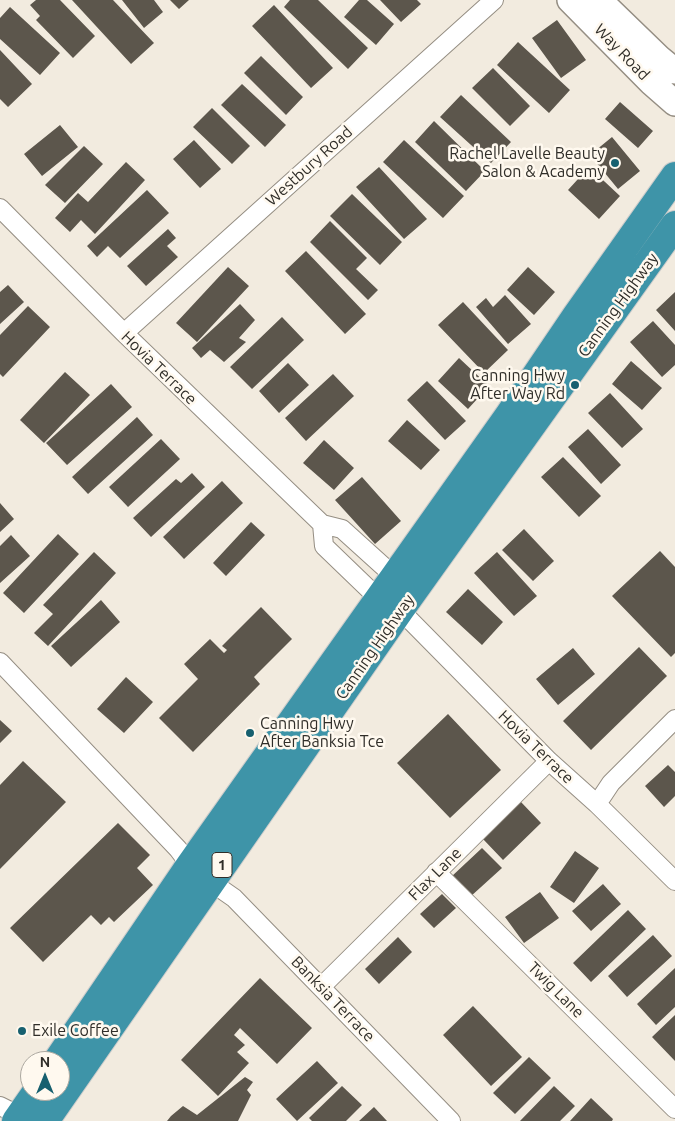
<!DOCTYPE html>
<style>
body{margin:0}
#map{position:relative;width:675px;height:1121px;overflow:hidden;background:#f2ebdf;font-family:Ubuntu,sans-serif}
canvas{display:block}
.north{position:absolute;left:20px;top:1051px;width:50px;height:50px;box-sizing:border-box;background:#fff9ef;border:1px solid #aca8a0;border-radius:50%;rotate:0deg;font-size:14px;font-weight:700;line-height:20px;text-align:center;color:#302e29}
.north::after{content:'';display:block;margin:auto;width:18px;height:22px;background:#17606f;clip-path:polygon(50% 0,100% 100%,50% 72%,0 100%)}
</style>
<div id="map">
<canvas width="675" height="1121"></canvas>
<div class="north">N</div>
</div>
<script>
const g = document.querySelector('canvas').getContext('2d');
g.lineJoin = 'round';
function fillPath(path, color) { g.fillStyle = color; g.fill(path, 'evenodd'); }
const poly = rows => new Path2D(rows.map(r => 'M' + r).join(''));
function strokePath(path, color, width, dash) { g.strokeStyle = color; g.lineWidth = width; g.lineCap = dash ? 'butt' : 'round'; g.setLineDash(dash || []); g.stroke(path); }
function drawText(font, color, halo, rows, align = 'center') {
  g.font = font + ' Ubuntu,sans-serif'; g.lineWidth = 5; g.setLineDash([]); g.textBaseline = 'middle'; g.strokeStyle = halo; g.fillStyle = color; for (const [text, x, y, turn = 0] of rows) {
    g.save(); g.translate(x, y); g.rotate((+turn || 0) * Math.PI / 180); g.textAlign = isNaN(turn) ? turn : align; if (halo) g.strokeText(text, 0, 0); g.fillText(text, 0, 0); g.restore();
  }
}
fillPath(poly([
 [36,0,60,0,95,36,73,58,36,20,40,16,30,5],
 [72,0,113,0,154,43,131,64],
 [122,0,154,0,163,12,144,28],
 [170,0,189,0,179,9],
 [290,0,318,0,368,48,348,69,284,7],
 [359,0,367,0,394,24,376,45,344,17],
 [380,0,417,0,421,4,401,22],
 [274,5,333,68,311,88,252,26],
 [10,7,60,53,40,75,0,39,0,18],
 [557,20,586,60,561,78,532,38],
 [518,42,570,90,549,113,497,65],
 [0,50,32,84,8,107,0,99],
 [261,56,303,97,286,115,244,73],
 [493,68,530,106,510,126,472,88],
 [242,84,286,125,265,147,221,105],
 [461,95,511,142,491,163,440,117],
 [620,102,653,131,638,148,605,119],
 [212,108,250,146,232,164,193,127],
 [434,121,485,171,466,191,415,142],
 [60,125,78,147,42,176,24,154],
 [612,137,640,171,618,189,590,155],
 [194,140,221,169,200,188,173,159],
 [404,140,464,196,443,218,383,162],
 [84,146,103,164,65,203,45,185],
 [126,162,145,180,95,234,81,220,70,232,55,218,78,193,88,202],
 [379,167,427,219,404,239,356,187],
 [589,167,620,196,599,219,568,190],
 [147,190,169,213,120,258,108,246,97,257,87,246],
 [352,194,402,242,380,265,330,216],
 [330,221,367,258,356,269,378,290,368,300,310,242],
 [168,229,176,238,167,246,178,257,146,286,127,266],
 [306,251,366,314,345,334,285,271],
 [228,267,249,286,197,342,176,323],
 [528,267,555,292,534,315,507,290],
 [8,285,24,302,0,324,0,292],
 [675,292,675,331,656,310],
 [505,295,531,324,508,344,476,307,486,298,493,307],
 [463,302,508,350,484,373,438,325],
 [240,304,255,320,239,338,246,342,224,362,210,350,201,358,192,348],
 [28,306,50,327,3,377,0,374,0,335],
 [282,317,304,340,252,389,230,367],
 [653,321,675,345,675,365,662,377,630,342],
 [459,358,489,386,468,409,438,381],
 [631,361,662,388,642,410,612,384],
 [288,363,309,385,279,413,259,391],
 [65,372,90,395,44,443,20,420],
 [333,374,354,396,306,441,285,418],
 [427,381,466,421,445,440,407,400],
 [111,384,132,407,67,465,46,443],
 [610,393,643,429,622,448,588,413],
 [137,417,153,435,88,494,72,477],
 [407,420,440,450,421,470,388,441],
 [588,429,621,465,601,484,568,447],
 [161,439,180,459,128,507,109,487],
 [324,440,354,468,334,490,303,463],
 [563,457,601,496,579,517,541,477],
 [192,473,205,487,151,537,133,518,176,479,181,483],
 [362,477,401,521,375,544,335,500],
 [222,481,243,503,184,559,163,537],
 [0,503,14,519,0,532],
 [251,522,265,535,226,576,213,563],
 [524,529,554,561,533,581,502,550],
 [58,534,79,554,24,613,3,593],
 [11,535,30,556,0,583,0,546],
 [660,551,675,567,675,653,671,657,612,596],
 [94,552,116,573,48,646,34,633,53,614,43,605],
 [497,552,537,596,514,616,474,573],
 [468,589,503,622,482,645,446,612],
 [101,600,120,622,71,667,51,646],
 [261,607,292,639,254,677,260,684,193,752,159,718,198,679,184,664,210,639,224,653,227,650,222,646],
 [639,647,667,676,591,750,563,721],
 [573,648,595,674,558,705,536,679],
 [126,677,153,702,124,733,97,709],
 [448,714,501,770,450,818,397,763],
 [0,720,12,731,0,743],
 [23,761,66,802,0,869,0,785],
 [668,765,675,772,675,796,664,807,645,786],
 [521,802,541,823,503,860,483,839],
 [118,823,150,855,137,868,153,885,114,922,109,917,101,925,91,915,43,962,10,928],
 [482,848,502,868,470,897,451,877],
 [575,851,599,868,574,903,550,887],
 [603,884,621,904,591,931,572,911],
 [540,892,559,918,524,943,505,917],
 [442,894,456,908,434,928,420,914],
 [628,910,646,929,591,982,573,963],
 [653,935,672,956,627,997,608,976],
 [398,937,412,952,379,984,365,969],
 [675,968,675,1007,656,1025,637,1004],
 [260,978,312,1028,277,1064,240,1028,234,1035,245,1045,237,1052,249,1063,218,1096,181,1060],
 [473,1006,522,1057,491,1086,443,1035],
 [675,1015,675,1061,652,1037],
 [529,1057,551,1078,515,1114,493,1093],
 [317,1061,338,1083,297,1121,276,1099],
 [245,1077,253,1082,247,1090,251,1095,238,1121,167,1121,171,1116,183,1106,197,1115],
 [342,1086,362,1105,346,1121,312,1121,309,1118],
 [554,1086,575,1106,560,1121,520,1121],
 [591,1098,613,1119,612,1121,570,1121],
 [374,1107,387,1121,359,1121]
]), '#5c564c');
const street = poly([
 [0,208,124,333,322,524,342,529,394,576],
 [124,333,494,0],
 [322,524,324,546,379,599],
 [400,610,549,761,597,804,675,881],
 [0,662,178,849,190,865],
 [597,804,611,783,675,719],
 [436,872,675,1109],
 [211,882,234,898,451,1121],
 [321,987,549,761],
 [0,1106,20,1116]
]);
const secondary = poly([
 [570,0,651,82,675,103],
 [599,0,659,58,675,71]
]);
const highway = poly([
 [57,1061,190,865,509,415,576,316,675,176],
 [16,1121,37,1091],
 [45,1121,400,610,675,225]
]);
strokePath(street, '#958e83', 20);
strokePath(secondary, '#958e83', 28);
strokePath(highway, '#cdcdcc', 30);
strokePath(street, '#fff', 18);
strokePath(secondary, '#fff', 25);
strokePath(highway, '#3e94a8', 28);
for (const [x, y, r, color] of [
 [615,163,5,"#17606f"],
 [575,385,5,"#17606f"],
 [250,733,5,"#17606f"],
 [22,1031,5,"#17606f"]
]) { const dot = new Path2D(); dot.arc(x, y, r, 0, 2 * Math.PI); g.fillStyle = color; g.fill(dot); strokePath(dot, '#fff9ef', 2); }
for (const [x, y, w] of [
 [222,865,20]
]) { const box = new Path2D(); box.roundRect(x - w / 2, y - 12.5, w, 25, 4); g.fillStyle = '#fff9ef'; g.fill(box); strokePath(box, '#302e29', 1); }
drawText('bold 15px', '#302e29', null, [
 ["1",222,865]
]);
drawText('16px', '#302e29', '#fff9ef', [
 ["Way Road",622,52,46],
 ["Westbury Road",309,166,-42],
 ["Canning Highway",618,305,-54],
 ["Hovia Terrace",159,368,44],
 ["Canning Highway",375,647,-55],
 ["Hovia Terrace",536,747,44],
 ["Flax Lane",435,874,-45],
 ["Twig Lane",556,990,45],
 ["Banksia Terrace",333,999,46]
]);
drawText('16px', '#302e29', '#fff9ef', [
 ["Rachel Lavelle Beauty",605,154],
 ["Salon & Academy",605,172],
 ["Canning Hwy",565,376],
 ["After Way Rd",565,394],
 ["Canning Hwy",260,724,"left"],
 ["After Banksia Tce",260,742,"left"],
 ["Exile Coffee",32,1031,"left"]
], 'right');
</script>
